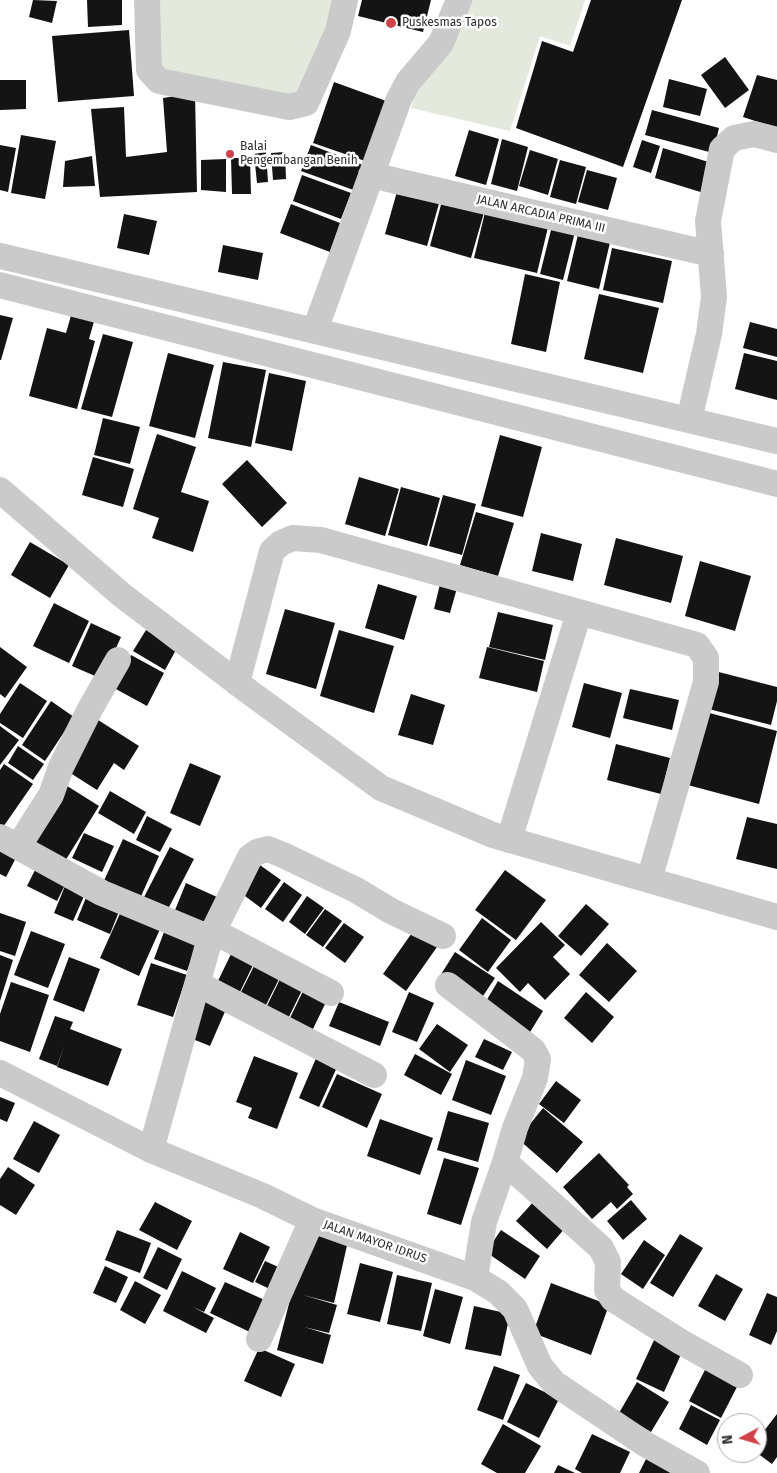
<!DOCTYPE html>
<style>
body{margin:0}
#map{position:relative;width:777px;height:1473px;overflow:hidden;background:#fff;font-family:"Fira Sans",sans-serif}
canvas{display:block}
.north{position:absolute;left:717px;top:1413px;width:50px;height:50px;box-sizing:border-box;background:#fff;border:1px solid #ababab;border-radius:50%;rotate:264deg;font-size:14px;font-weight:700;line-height:20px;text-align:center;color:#2d2d2d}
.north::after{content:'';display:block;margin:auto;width:18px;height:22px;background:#d24148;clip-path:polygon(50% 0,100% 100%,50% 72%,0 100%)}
</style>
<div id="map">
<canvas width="777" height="1473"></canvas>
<div class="north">N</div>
</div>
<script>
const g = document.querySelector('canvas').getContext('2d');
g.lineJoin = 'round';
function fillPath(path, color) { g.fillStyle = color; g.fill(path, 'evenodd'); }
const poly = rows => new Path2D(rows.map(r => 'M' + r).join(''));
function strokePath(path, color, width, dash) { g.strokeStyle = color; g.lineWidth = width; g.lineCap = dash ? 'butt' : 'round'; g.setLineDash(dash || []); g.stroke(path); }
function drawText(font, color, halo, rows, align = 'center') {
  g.font = font + ' "Fira Sans",sans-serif'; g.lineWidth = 5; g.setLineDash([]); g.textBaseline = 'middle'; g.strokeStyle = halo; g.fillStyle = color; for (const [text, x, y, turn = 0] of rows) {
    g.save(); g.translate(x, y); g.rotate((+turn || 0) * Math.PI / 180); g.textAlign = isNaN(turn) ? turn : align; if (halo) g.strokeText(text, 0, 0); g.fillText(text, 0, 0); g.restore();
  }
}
fillPath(poly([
 [147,0,345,0,306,103,159,81],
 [467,0,585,0,570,46,540,36,510,131,411,108,417,88]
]), '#e3e9dc');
fillPath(poly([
 [33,0,57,1,52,23,29,17],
 [87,0,122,0,122,25,88,27],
 [362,0,431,0,423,32,358,16],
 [591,0,682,0,623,167,516,128,542,41,573,52],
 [129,30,134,96,58,102,52,36],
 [725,57,749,90,725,108,701,75],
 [757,75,777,80,777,128,743,117],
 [669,79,707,89,700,116,663,107],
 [0,80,26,80,26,109,0,110],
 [334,82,389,102,368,162,313,143],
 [195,93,197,192,100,197,91,109,124,107,126,157,167,152,163,98],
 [652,110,719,128,713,153,645,135],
 [469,130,499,139,486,185,455,176],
 [21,135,56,141,45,199,11,193],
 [502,139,528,147,517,191,491,184],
 [642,140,660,146,651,173,633,167],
 [0,145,16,148,8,192,0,190],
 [311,145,368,167,359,192,301,171],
 [663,148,715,164,707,194,655,178],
 [530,150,558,159,548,195,519,186],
 [266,152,268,182,257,183,254,154],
 [285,152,286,179,273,180,271,153],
 [92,156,95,186,63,187,65,161],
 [231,158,250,158,251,194,232,194],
 [226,159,226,192,201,190,201,160],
 [560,160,586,167,576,204,550,197],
 [587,170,617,178,608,210,578,202],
 [302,175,351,193,341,219,293,201],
 [398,188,440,200,427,246,385,234],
 [443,197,485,209,471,258,430,246],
 [291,204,340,223,330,252,280,233],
 [487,204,550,219,537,273,474,258],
 [124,214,157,221,149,255,117,248],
 [554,218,577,224,563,280,540,274],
 [580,226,612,234,599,289,567,281],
 [223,245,263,253,258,280,218,272],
 [612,248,672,261,663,303,603,290],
 [525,274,560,282,546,352,511,344],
 [599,294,659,308,643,373,584,359],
 [72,312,95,318,89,339,95,341,77,409,29,396,47,328,66,333],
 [0,315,13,318,1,360,0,360],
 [750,322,777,329,777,357,743,348],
 [103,334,133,342,112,417,81,409],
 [168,353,214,365,195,438,149,426],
 [744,353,777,361,777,400,735,389],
 [223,362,266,370,251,447,208,438],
 [269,373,306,381,292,451,255,443],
 [103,418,140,427,130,464,94,455],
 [157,434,196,447,181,492,209,501,193,552,152,538,159,518,133,509],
 [500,435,542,447,523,517,481,506],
 [93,457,134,469,123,507,82,495],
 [247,460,287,503,262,527,222,484],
 [359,477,399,489,385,536,345,524],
 [401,487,440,498,427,546,388,535],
 [443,495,476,504,462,555,429,546],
 [476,512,514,523,498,576,460,565],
 [541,533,582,544,573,581,532,571],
 [616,538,683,556,671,603,604,585],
 [30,542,69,565,50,598,11,575],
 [700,561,751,576,735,631,685,616],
 [378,584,417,596,404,640,365,628],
 [440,584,457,588,450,613,434,609],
 [54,603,89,621,69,663,33,646],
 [285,609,335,623,316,689,266,674],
 [498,612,553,625,545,660,489,647],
 [91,623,121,637,102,679,72,666],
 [146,630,177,648,165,670,133,651],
 [339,630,394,646,374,713,320,696],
 [0,647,27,667,5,698,0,694],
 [487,647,544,661,537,692,479,678],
 [131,655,164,673,147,706,114,688],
 [711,670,777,687,777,701,771,725,701,707],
 [20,683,47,701,23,738,0,723,0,714],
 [584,683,622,693,610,738,572,727],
 [630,689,679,700,672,730,623,718],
 [411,694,445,705,433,745,398,735],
 [51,701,74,717,45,761,22,745],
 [702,711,777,731,759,804,684,784],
 [95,718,139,746,124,770,114,763,97,790,64,769],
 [0,726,19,740,0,765],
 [616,744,670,758,661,794,607,780],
 [18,746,44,764,33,780,8,763],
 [190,763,221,776,200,826,170,813],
 [4,764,33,784,1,830,0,829,0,770],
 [64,784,99,806,62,866,26,843],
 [110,791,146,812,134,834,98,813],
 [147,816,172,829,160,852,136,840],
 [747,817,777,824,777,869,736,859],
 [84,833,114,846,102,872,72,858],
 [123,839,159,856,138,903,102,885],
 [0,841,19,852,6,877,0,874],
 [170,847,194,859,168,909,144,897],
 [39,862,69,877,57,901,27,886],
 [257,863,281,880,261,908,237,890],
 [505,870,546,900,516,940,475,910],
 [284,882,302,895,283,922,265,909],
 [186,883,217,897,203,929,173,915],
 [65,886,85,894,73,921,54,913],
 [89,890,122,904,110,934,77,920],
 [307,896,324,908,305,934,289,922],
 [586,904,609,924,581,956,558,936],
 [122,909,161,927,139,976,100,958],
 [325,909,342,921,323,947,306,935],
 [0,913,26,922,15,956,0,951],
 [482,918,511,940,488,972,459,950],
 [541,922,565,945,553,957,570,974,545,1000,528,983,520,992,496,968],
 [344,923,364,937,345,963,325,948],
 [414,930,437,947,406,991,383,974],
 [31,931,65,944,48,988,14,975],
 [164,932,197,945,187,971,154,959],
 [607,943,637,971,609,1002,579,975],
 [232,952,254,963,238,996,216,985],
 [455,952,495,978,479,1002,440,976],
 [0,955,13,960,0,1001],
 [69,957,100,969,84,1012,53,1000],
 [151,963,187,975,173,1017,137,1005],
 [255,964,280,977,264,1009,239,996],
 [281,977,303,988,287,1021,265,1010],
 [498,981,543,1011,527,1037,482,1008],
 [11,982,49,995,30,1052,0,1041,0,1014],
 [304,989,327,1000,311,1033,288,1022],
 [409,992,434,1003,417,1042,392,1032],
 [586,992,614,1017,592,1043,564,1018],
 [206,998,227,1007,210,1046,190,1038],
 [339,1002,389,1022,380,1046,329,1026],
 [55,1016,73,1022,70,1029,122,1049,108,1086,57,1067,65,1044,57,1066,39,1059],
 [437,1024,468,1045,450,1072,419,1049],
 [484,1039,512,1052,503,1070,475,1057],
 [415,1054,452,1074,441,1095,404,1075],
 [254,1056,298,1073,277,1129,248,1118,252,1108,236,1102],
 [317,1056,338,1065,319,1107,299,1098],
 [466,1060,506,1076,491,1115,452,1100],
 [337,1074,382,1094,367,1128,322,1107],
 [556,1081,581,1100,564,1123,539,1104],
 [0,1097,15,1103,7,1122,0,1119],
 [543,1108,583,1142,557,1173,518,1139],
 [448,1111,489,1123,478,1162,437,1150],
 [380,1119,433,1138,420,1175,367,1156],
 [34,1121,60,1135,39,1173,13,1159],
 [599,1153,629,1185,627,1187,633,1194,617,1209,611,1202,592,1219,563,1187],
 [444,1158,479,1168,461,1225,427,1214],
 [8,1167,35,1185,16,1215,0,1205,0,1179],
 [536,1199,566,1227,547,1249,516,1221],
 [631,1200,647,1219,623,1240,607,1221],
 [155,1202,192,1221,177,1250,139,1230],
 [117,1230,151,1243,140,1273,105,1260],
 [501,1230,540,1256,525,1279,486,1252],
 [309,1231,348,1241,334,1303,303,1295,337,1305,329,1333,304,1327,331,1335,323,1364,277,1350,292,1292,295,1261,308,1264,301,1262],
 [240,1232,270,1247,253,1283,223,1269],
 [680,1234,703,1248,673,1297,650,1283],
 [644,1240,665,1255,643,1289,621,1274],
 [158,1247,182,1259,167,1290,143,1278],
 [265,1261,285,1270,276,1292,255,1282],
 [360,1263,393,1272,380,1322,347,1314],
 [105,1266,128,1277,116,1303,93,1293],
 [182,1271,216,1288,204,1312,193,1307,214,1318,206,1333,163,1311],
 [716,1274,743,1289,725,1321,698,1306],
 [397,1275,432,1283,421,1331,387,1324],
 [135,1281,161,1295,145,1324,120,1310],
 [225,1282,269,1302,254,1334,210,1313],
 [551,1283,609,1305,591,1355,533,1333],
 [435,1289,463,1297,450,1344,423,1336],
 [767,1293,777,1297,777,1331,771,1345,749,1335],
 [474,1306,510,1314,501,1356,465,1349],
 [655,1338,683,1350,664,1392,636,1379],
 [259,1348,295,1364,281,1397,244,1381],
 [494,1366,520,1375,503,1420,477,1410],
 [706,1368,738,1385,721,1418,689,1401],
 [637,1382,669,1402,651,1432,619,1413],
 [526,1383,559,1399,539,1438,507,1422],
 [691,1405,720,1420,707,1445,679,1429],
 [777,1414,777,1457,772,1464,757,1453,757,1440],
 [503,1424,541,1446,525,1473,497,1473,481,1464],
 [592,1434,630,1452,620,1473,582,1473,575,1469],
 [649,1453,674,1473,639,1473],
 [558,1465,575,1473,554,1473]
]), '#141414');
strokePath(poly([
 [147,0,149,70,159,81,289,107,306,103,338,31,345,0],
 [371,175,711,254],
 [0,256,777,441],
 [0,285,777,484],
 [315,330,399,99,408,82,441,43,459,0],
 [689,420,709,334,714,297,708,221,722,149,734,138,754,134,777,140],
 [0,490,123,596,252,694,381,788,493,835,777,917],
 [237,683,272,551,281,543,293,538,321,540,697,645,706,658,706,682,649,880],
 [0,837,102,893,210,938],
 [509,840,579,613],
 [18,847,51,795,61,767,90,709,118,660],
 [213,931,331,993],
 [198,984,374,1075],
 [448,985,533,1050,538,1059,535,1078,515,1128,505,1162,484,1222,475,1278],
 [0,1073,151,1150,263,1196,312,1220,475,1278,498,1292,515,1309,540,1366,554,1383,645,1444,697,1473],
 [151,1150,210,938,250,857,257,852,268,849,283,855,356,890,391,911,443,936],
 [505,1162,601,1248,608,1262,607,1290,613,1299,681,1342,740,1375],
 [259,1339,312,1220]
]), '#cacaca', 26);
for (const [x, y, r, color] of [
 [391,23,6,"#d24148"],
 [230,154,5,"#d24148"]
]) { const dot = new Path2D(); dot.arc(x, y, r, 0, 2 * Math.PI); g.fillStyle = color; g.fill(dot); strokePath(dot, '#fff', 2); }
drawText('12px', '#2d2d2d', '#fff', [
 ["Puskesmas Tapos",402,23],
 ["Balai",240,147],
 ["Pengembangan Benih",240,161]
], 'left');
drawText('12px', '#2d2d2d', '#fff', [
 ["JALAN ARCADIA PRIMA III",541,214,13],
 ["JALAN MAYOR IDRUS",375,1242,19]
]);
</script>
